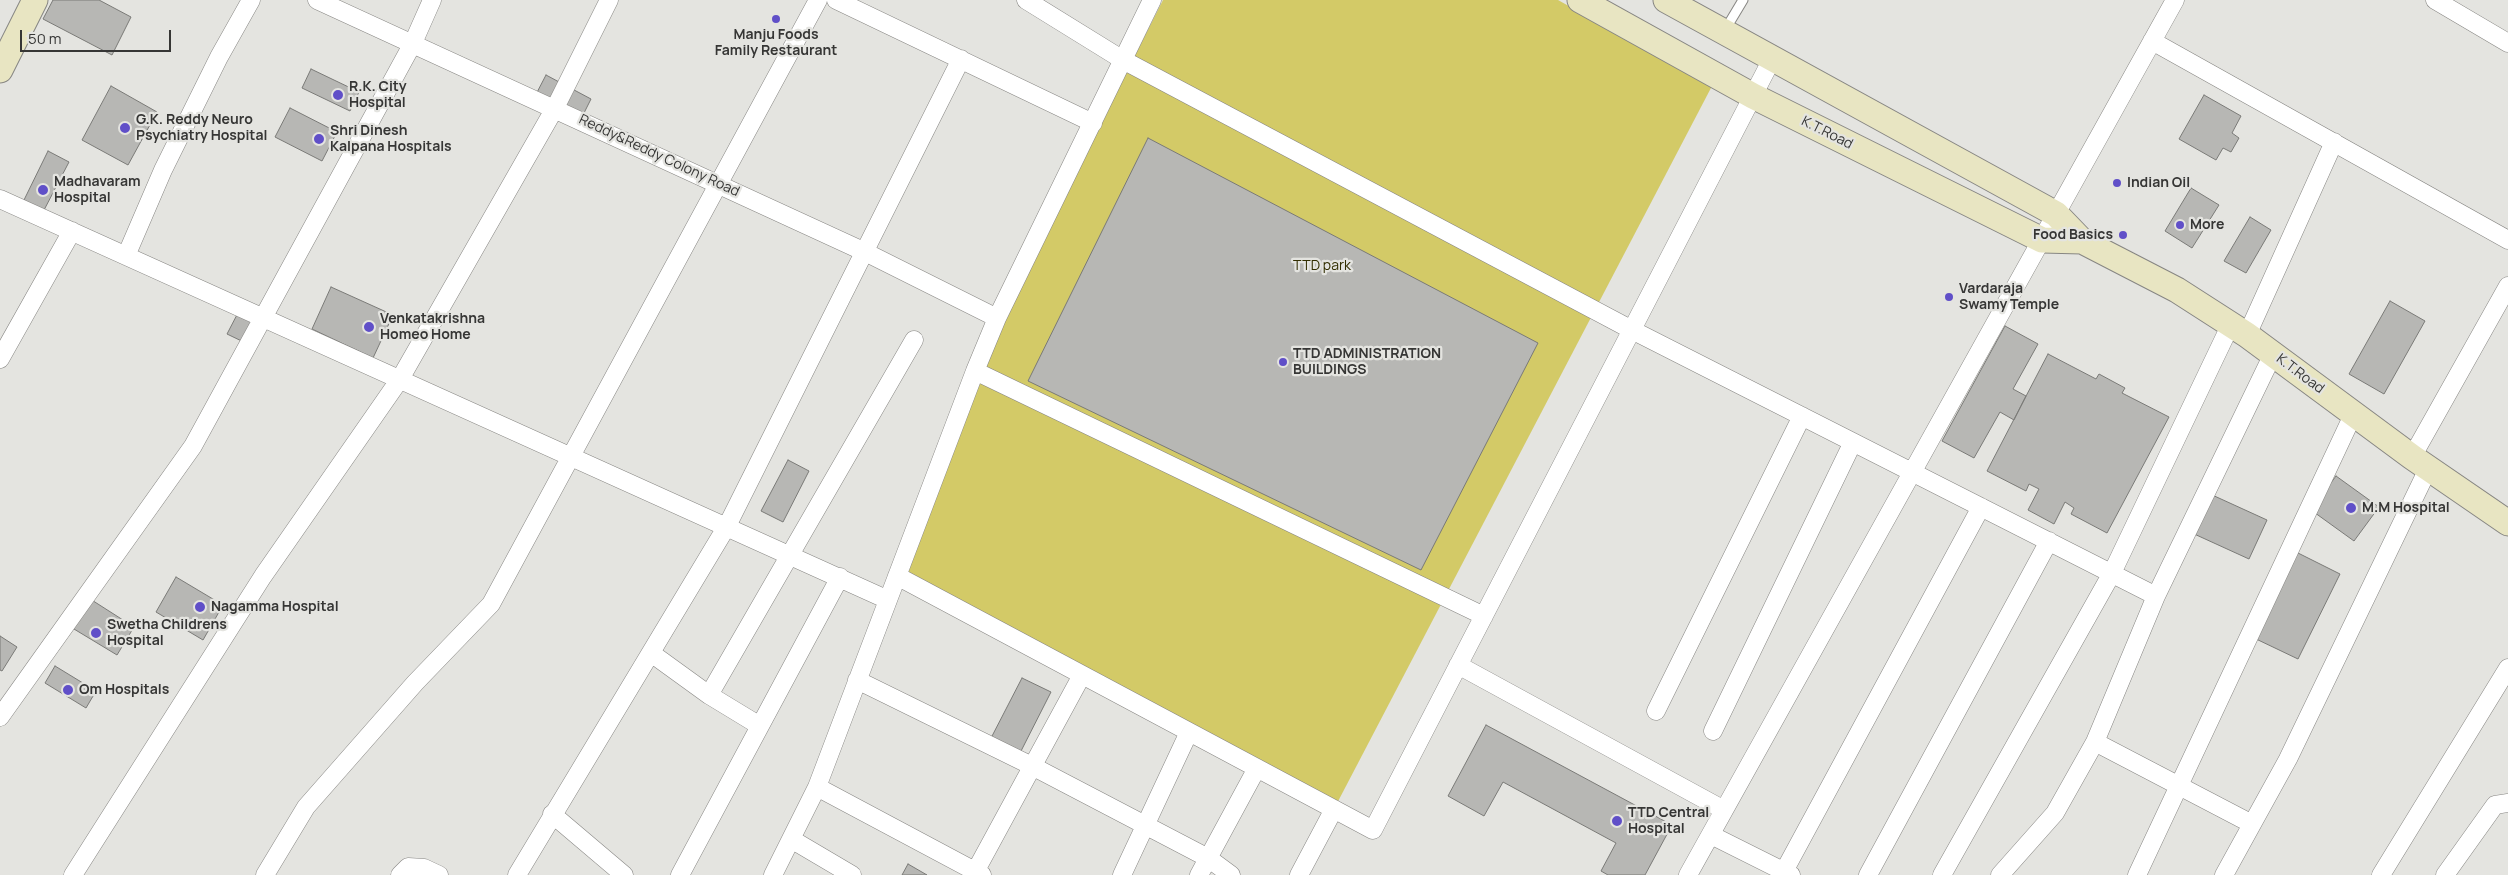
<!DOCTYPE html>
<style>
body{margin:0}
#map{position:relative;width:2508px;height:875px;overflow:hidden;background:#e4e4e0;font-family:Manrope,sans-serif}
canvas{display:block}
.scale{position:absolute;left:20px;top:30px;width:151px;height:22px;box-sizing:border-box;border:2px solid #363635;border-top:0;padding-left:6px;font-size:15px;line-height:18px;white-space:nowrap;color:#363635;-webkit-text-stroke:4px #e4e4e0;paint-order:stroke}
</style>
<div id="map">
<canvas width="2508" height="875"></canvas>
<div class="scale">50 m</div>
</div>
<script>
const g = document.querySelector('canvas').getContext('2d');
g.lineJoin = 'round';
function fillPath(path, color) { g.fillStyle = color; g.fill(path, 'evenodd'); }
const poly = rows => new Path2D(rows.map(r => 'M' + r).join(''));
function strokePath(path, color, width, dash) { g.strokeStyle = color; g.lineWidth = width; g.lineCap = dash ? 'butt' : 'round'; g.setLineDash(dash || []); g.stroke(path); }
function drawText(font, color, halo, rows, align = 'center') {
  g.font = font + ' Manrope,sans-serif'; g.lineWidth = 4.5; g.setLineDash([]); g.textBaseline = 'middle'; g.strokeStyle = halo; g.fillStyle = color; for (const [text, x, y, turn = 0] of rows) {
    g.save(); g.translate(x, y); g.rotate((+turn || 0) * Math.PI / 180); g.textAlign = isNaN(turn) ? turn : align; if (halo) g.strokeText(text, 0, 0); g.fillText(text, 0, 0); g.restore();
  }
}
fillPath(poly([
 [1163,0,1558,0,1712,86,1334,809,897,576,975,371]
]), '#d3ca67');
const building = poly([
 [53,0,99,0,131,17,112,55,43,19,53,0],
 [311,69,359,92,350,111,302,88,311,69],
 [546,75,591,99,578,125,532,102,546,75],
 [111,86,157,112,128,165,82,140,111,86],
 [2204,95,2241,116,2232,133,2239,138,2231,152,2223,148,2216,160,2179,139,2204,95],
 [290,108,337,132,322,161,275,137,290,108],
 [1148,138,1538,343,1421,570,1028,381,1148,138],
 [48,151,69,162,43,212,23,202,48,151],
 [2191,188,2219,205,2192,248,2165,231,2191,188],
 [2250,217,2271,230,2246,273,2224,261,2250,217],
 [331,287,393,315,373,358,312,329,331,287],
 [2390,301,2425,321,2384,394,2349,374,2390,301],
 [240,309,264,321,252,346,227,334,240,309],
 [2005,326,2038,344,2013,389,2026,396,2014,420,2000,412,1974,458,1942,441,2005,326],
 [2048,354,2096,379,2099,374,2125,388,2122,393,2169,417,2107,533,2071,514,2074,508,2065,502,2054,524,2028,510,2039,489,2029,484,2026,491,1987,471,2048,354],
 [788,460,809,471,783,522,761,511,788,460],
 [2336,476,2379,507,2354,541,2311,510,2336,476],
 [2210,494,2267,520,2249,559,2192,533,2210,494],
 [2296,552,2340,574,2298,659,2254,638,2296,552],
 [176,577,223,605,203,640,156,612,176,577],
 [87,597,134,627,117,655,69,626,87,597],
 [0,636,17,647,2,671,0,670,0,636],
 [55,666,96,691,86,708,45,683,55,666],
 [1022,678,1051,692,1019,755,990,740,1022,678],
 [1486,725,1672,825,1645,875,1608,875,1601,871,1616,843,1503,782,1484,816,1448,796,1486,725],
 [908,864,927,875,902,875,908,864]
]);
fillPath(building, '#b7b7b4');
strokePath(building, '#7a7a77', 1);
const lane = poly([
 [1725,30,1743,0]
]);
const street = poly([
 [317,0,865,252,997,318],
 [836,0,1093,123],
 [1026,0,1123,60,1632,330,2156,596],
 [2435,0,2508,43],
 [2152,41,2508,240],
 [0,199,888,600],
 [126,256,163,170,219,57,251,0],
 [2247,335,2334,142],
 [0,359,72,231],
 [975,371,1484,616],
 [2412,457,2508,286],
 [897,576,1373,830,1772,59],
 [651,653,709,695,760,726],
 [1458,665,1724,810],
 [857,680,1032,766,1208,858,1231,875],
 [709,695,914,340],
 [1656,711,1802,416],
 [0,717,193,446,413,43,432,0],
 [1713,731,1853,442],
 [2095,742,2252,824],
 [817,787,982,875],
 [552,814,624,875],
 [1711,835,1791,875],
 [791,839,852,875],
 [975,872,1082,675],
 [73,875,263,576,400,379,555,108,609,0],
 [265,875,306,807,415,683,491,604,818,0],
 [400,875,408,867,424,868,439,875],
 [517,875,727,526,961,59],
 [680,875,840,577],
 [773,875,817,787,975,371,997,318,1152,0],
 [1122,875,1189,732],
 [1199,875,1257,768],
 [1299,875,1334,809],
 [1688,875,2175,0],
 [1782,875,1981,507],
 [1868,875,2049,541],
 [1942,875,2112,573,2230,326],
 [2000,875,2055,813,2095,742,2156,596,2273,354],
 [2137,875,2353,415],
 [2224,875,2288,759,2428,469],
 [2381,875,2508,668],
 [2445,875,2495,805,2508,803]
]);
const secondary = poly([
 [1580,0,1753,96,2042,240,2082,241],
 [1666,0,2056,214,2082,241,2177,290,2247,335,2412,457,2508,523],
 [0,70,35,0]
]);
strokePath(lane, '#878683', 11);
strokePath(street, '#878683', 19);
strokePath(secondary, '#878683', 27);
strokePath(lane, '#fff', 9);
strokePath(street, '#fff', 18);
strokePath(secondary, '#e8e5c2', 25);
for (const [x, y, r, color] of [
 [776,19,5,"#604fc8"],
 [338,95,6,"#604fc8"],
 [125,128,6,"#604fc8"],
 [319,139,6,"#604fc8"],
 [2117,183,5,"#604fc8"],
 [43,190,6,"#604fc8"],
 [2180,225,5,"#604fc8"],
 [2123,235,5,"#604fc8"],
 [1949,297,5,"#604fc8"],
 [369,327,6,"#604fc8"],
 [1283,362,5,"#604fc8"],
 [2351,508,6,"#604fc8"],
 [200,607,6,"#604fc8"],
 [96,633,6,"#604fc8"],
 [68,690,6,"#604fc8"],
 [1617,821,6,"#604fc8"]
]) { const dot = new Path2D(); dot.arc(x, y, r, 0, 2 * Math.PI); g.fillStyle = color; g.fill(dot); strokePath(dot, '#e4e4e0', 2); }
drawText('bold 14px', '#363635', '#e4e4e0', [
 ["Manju Foods",776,35,"center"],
 ["Family Restaurant",776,51,"center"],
 ["R.K. City",349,87],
 ["Hospital",349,103],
 ["G.K. Reddy Neuro",136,120],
 ["Psychiatry Hospital",136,136],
 ["Shri Dinesh",330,131],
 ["Kalpana Hospitals",330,147],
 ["Madhavaram",54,182],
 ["Hospital",54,198],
 ["Indian Oil",2127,183],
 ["More",2190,225],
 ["Food Basics",2113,235,"right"],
 ["Vardaraja",1959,289],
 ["Swamy Temple",1959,305],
 ["Venkatakrishna",380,319],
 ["Homeo Home",380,335],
 ["TTD ADMINISTRATION",1293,354],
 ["BUILDINGS",1293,370],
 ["M.M Hospital",2362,508],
 ["Nagamma Hospital",211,607],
 ["Swetha Childrens",107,625],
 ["Hospital",107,641],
 ["Om Hospitals",79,690],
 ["TTD Central",1628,813],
 ["Hospital",1628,829]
], 'left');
drawText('14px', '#363635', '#e4e4e0', [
 ["K.T.Road",1827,133,27],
 ["Reddy&Reddy Colony Road",659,156,25],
 ["K.T.Road",2300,374,37]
]);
drawText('14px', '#322e00', '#e4e4e0', [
 ["TTD park",1322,266]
]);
</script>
